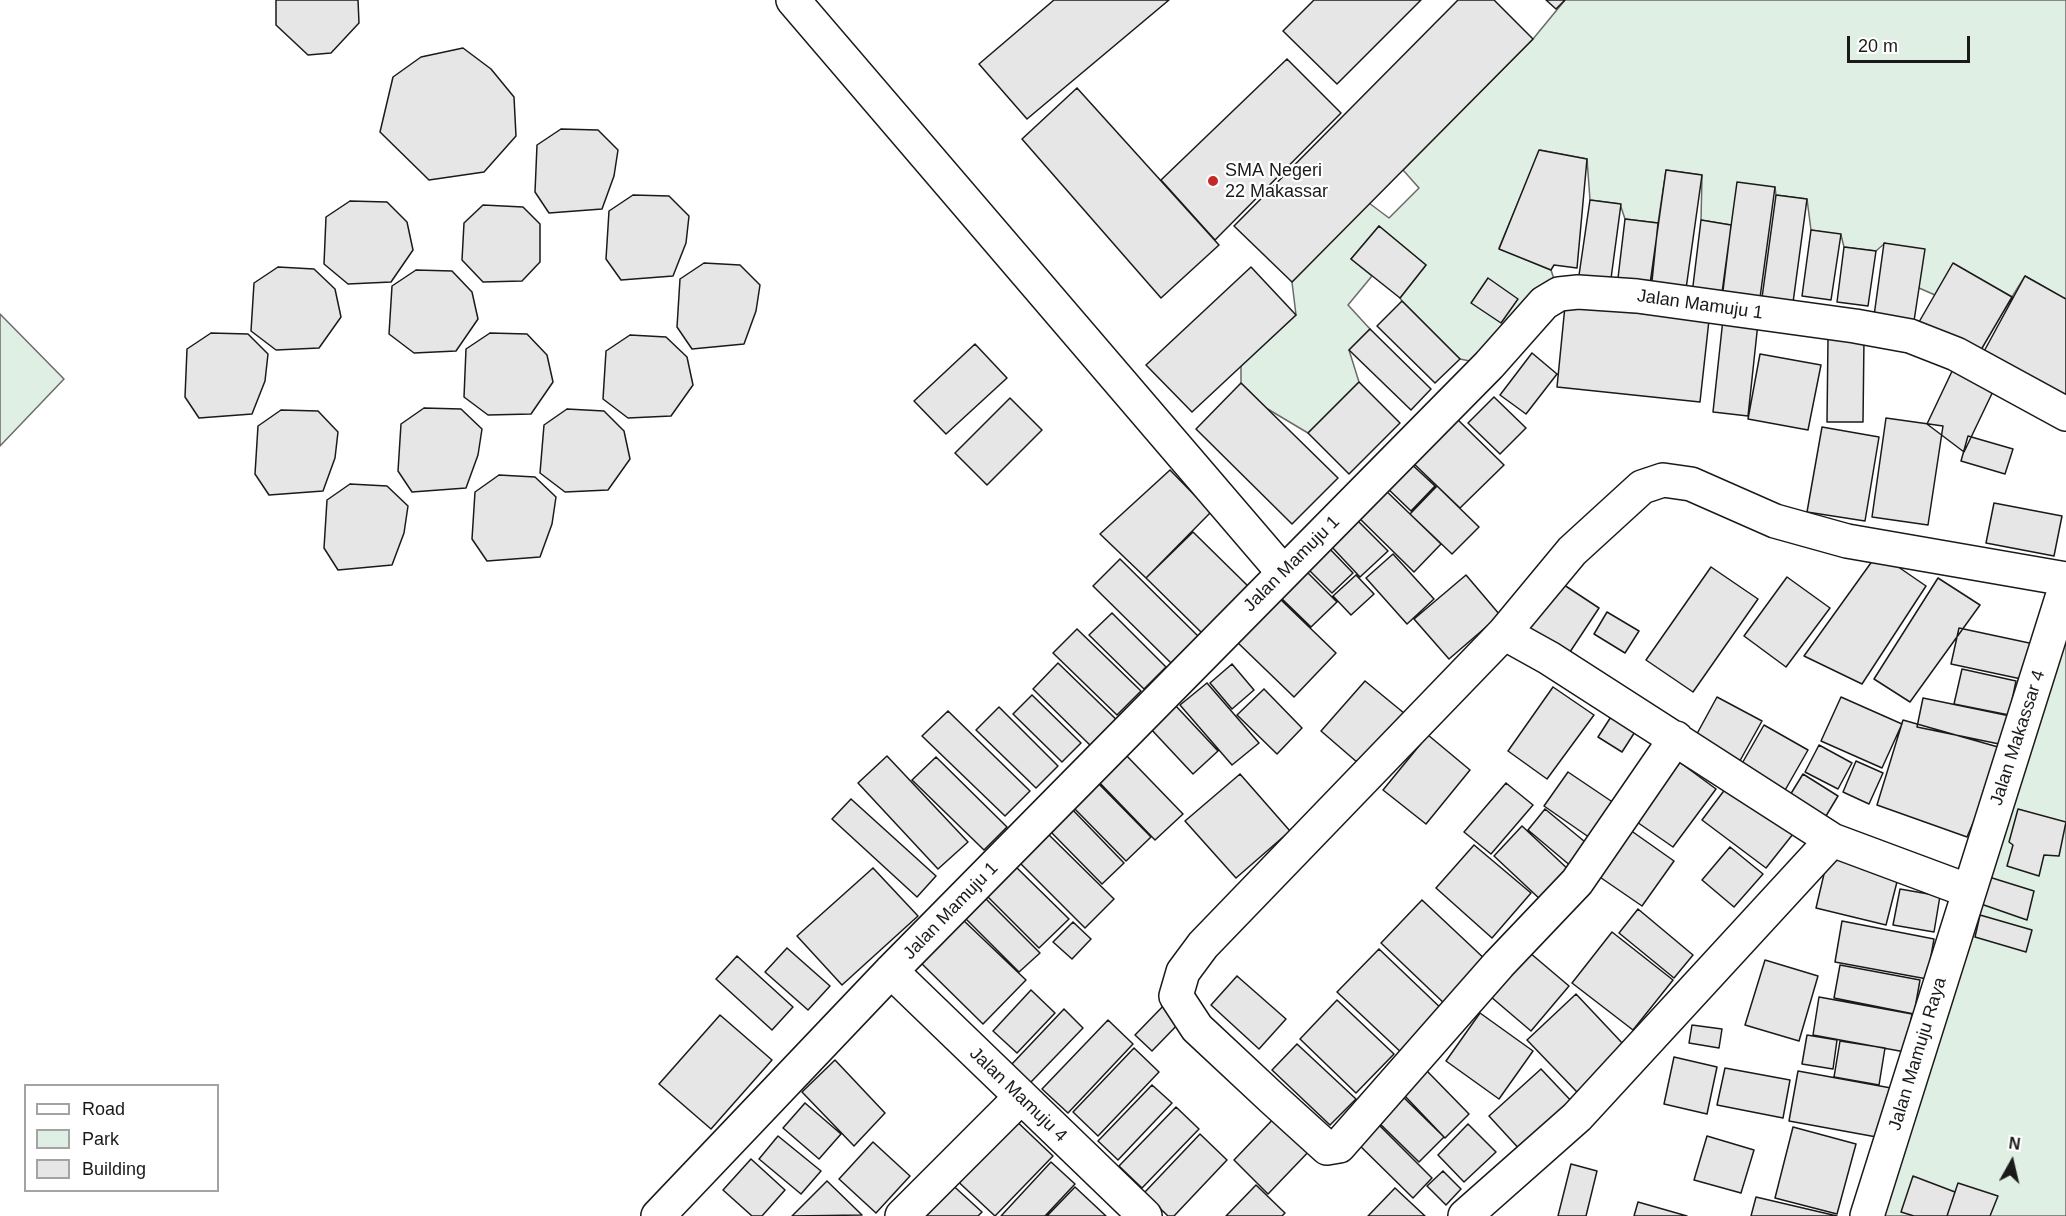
<!DOCTYPE html>
<style>
body{margin:0}
#map{position:relative;width:2066px;height:1216px;overflow:hidden;background:#fff;font-family:Helvetica,sans-serif}
canvas{display:block}
.legend{position:absolute;left:24px;top:1084px;width:195px;height:108px;box-sizing:border-box;background:#fff;border:2px solid #a3a3a3;margin:0;padding:8px 10px;list-style:none;font-size:18px;color:#1a1a1a}
.legend li{display:flex;align-items:center;gap:12px;height:30px}
.legend b{width:30px;border:2px solid #a3a3a3}
.north{position:absolute;left:1982px;top:1132px;width:60px;height:60px;-webkit-text-stroke:4px #fff;paint-order:stroke;rotate:8deg;font-size:16px;font-weight:700;line-height:24px;text-align:center;color:#1a1a1a}
.north::after{content:'';display:block;margin:auto;width:21px;height:27px;background:#1a1a1a;clip-path:polygon(50% 0,100% 100%,50% 72%,0 100%)}
.scale{position:absolute;left:1847px;top:36px;width:123px;height:27px;box-sizing:border-box;border:3px solid #1a1a1a;border-top:0;padding-left:8px;font-size:18px;line-height:21px;white-space:nowrap;color:#1a1a1a;-webkit-text-stroke:4px #fff;paint-order:stroke}
</style>
<div id="map">
<canvas width="2066" height="1216"></canvas>
<ul class="legend">
<li><b style="height:8px;background:#fff"></b>Road</li>
<li><b style="height:16px;background:#e0efe3"></b>Park</li>
<li><b style="height:16px;background:#e6e6e6"></b>Building</li>
</ul>
<div class="north">N</div>
<div class="scale">20 m</div>
</div>
<script>
const g = document.querySelector('canvas').getContext('2d');
g.lineJoin = 'round';
function fillPath(path, color) { g.fillStyle = color; g.fill(path, 'evenodd'); }
const poly = rows => new Path2D(rows.map(r => 'M' + r).join(''));
function strokePath(path, color, width, dash) { g.strokeStyle = color; g.lineWidth = width; g.lineCap = dash ? 'butt' : 'round'; g.setLineDash(dash || []); g.stroke(path); }
function drawText(font, color, halo, rows, align = 'center') {
  g.font = font + ' Helvetica,sans-serif'; g.lineWidth = 4.5; g.setLineDash([]); g.textBaseline = 'middle'; g.strokeStyle = halo; g.fillStyle = color; for (const [text, x, y, turn = 0] of rows) {
    g.save(); g.translate(x, y); g.rotate((+turn || 0) * Math.PI / 180); g.textAlign = isNaN(turn) ? turn : align; if (halo) g.strokeText(text, 0, 0); g.fillText(text, 0, 0); g.restore();
  }
}
const green = poly([
 [1565,0,2066,0,2066,299,2025,276,2012,297,1953,264,1935,295,1919,288,1885,243,1876,251,1844,247,1841,235,1811,230,1807,199,1776,195,1775,187,1731,225,1701,220,1702,175,1666,170,1658,223,1625,219,1620,204,1590,200,1587,159,1540,150,1499,248,1551,270,1559,294,1489,365,1460,359,1402,301,1400,298,1426,265,1379,226,1351,259,1372,276,1348,305,1370,329,1349,350,1359,382,1308,433,1266,408,1241,383,1241,366,1296,315,1292,282,1369,203,1389,218,1419,188,1403,170,1533,39,1565,0],
 [0,314,64,379,0,446,0,314],
 [2066,585,2066,1216,1867,1216,2066,585]
]);
fillPath(green, '#e0efe3');
strokePath(green, '#6a6a6a', 1.5);
const building = poly([
 [276,0,358,0,359,23,331,53,308,55,276,25,276,0],
 [1054,0,1169,0,1027,119,979,64,1054,0],
 [1314,0,1421,0,1337,84,1283,31,1314,0],
 [1458,0,1494,0,1533,39,1292,282,1234,226,1458,0],
 [1546,0,1565,0,1556,9,1546,0],
 [463,48,491,69,514,97,516,136,484,172,429,180,380,132,393,77,421,57,463,48],
 [1287,59,1341,113,1215,240,1161,180,1287,59],
 [1077,88,1219,245,1161,298,1022,139,1077,88],
 [561,129,598,130,618,150,614,176,602,209,549,213,535,192,537,145,561,129],
 [1539,150,1587,159,1577,268,1554,265,1551,270,1499,249,1539,150],
 [1666,170,1702,175,1685,296,1649,291,1666,170],
 [1737,182,1775,187,1759,305,1721,300,1737,182],
 [633,195,669,196,689,216,686,243,673,276,621,280,606,259,609,211,633,195],
 [1776,195,1807,199,1792,310,1761,305,1776,195],
 [1590,200,1621,204,1610,286,1578,282,1590,200],
 [350,201,387,202,407,222,413,250,391,282,348,284,324,264,326,217,350,201],
 [483,205,523,207,540,224,540,262,522,281,483,282,462,260,464,223,483,205],
 [1625,219,1658,223,1652,281,1618,278,1625,219],
 [1701,220,1731,225,1722,299,1692,294,1701,220],
 [1379,226,1426,265,1400,298,1351,259,1379,226],
 [1811,230,1841,234,1831,300,1802,296,1811,230],
 [1884,243,1925,249,1914,321,1874,316,1884,243],
 [1844,247,1876,251,1868,306,1837,302,1844,247],
 [704,263,740,265,760,285,756,311,744,344,692,349,677,327,680,279,704,263],
 [1953,263,2012,297,1978,355,1919,322,1953,263],
 [278,267,314,269,335,289,341,317,319,348,276,350,251,331,254,283,278,267],
 [1251,267,1296,315,1192,412,1146,365,1251,267],
 [416,270,452,271,472,292,478,319,456,351,414,353,389,334,392,286,416,270],
 [2025,276,2066,299,2066,400,1982,355,2025,276],
 [1488,278,1518,299,1501,323,1471,303,1488,278],
 [1402,301,1460,359,1435,383,1377,326,1402,301],
 [1565,306,1709,320,1700,402,1557,387,1565,306],
 [1723,319,1758,323,1748,416,1713,412,1723,319],
 [1370,329,1431,389,1411,410,1349,350,1370,329],
 [211,333,248,334,268,354,265,381,252,414,199,418,185,397,187,349,211,333],
 [490,333,527,334,547,355,553,382,531,414,488,415,464,397,466,349,490,333],
 [630,335,666,337,687,357,693,385,671,416,628,418,603,399,606,351,630,335],
 [1828,338,1864,338,1863,422,1827,422,1828,338],
 [975,344,1007,378,946,434,914,401,975,344],
 [1532,353,1557,374,1526,414,1500,395,1532,353],
 [1760,354,1821,365,1808,430,1748,419,1760,354],
 [1955,365,1997,383,1964,452,1927,424,1955,365],
 [1359,382,1400,423,1349,474,1308,433,1359,382],
 [1241,383,1338,478,1292,524,1196,429,1241,383],
 [1494,397,1526,428,1500,454,1468,423,1494,397],
 [1010,398,1042,430,987,485,955,453,1010,398],
 [424,408,461,409,482,429,478,455,466,488,412,492,398,471,401,424,424,408],
 [567,409,604,411,624,431,630,459,608,490,565,492,540,473,544,425,567,409],
 [281,410,318,411,338,432,335,458,323,491,269,495,255,474,258,426,281,410],
 [1454,416,1504,465,1460,508,1410,460,1454,416],
 [1886,418,1943,426,1928,525,1872,517,1886,418],
 [1822,427,1879,437,1865,521,1807,512,1822,427],
 [1968,436,2013,449,2005,474,1961,461,1968,436],
 [1407,460,1435,486,1411,511,1383,484,1407,460],
 [1170,470,1211,512,1146,578,1100,534,1170,470],
 [499,475,535,477,556,497,552,524,540,557,487,561,472,539,475,492,499,475],
 [350,484,387,486,408,506,404,533,392,565,338,570,324,548,327,500,350,484],
 [1379,484,1441,544,1414,572,1352,511,1379,484],
 [1437,486,1479,527,1452,554,1410,514,1437,486],
 [1994,503,2062,516,2054,556,1986,543,1994,503],
 [1357,520,1388,551,1360,577,1330,545,1357,520],
 [1193,532,1249,587,1203,634,1146,578,1193,532],
 [1327,546,1353,573,1332,593,1305,566,1327,546],
 [1878,553,1926,586,1862,684,1804,656,1878,553],
 [1393,554,1434,599,1407,624,1366,578,1393,554],
 [1120,559,1198,636,1171,663,1093,586,1120,559],
 [1711,567,1758,599,1693,692,1646,660,1711,567],
 [1304,569,1337,602,1311,627,1278,595,1304,569],
 [1356,575,1374,594,1351,615,1333,596,1356,575],
 [1466,575,1500,615,1449,659,1414,619,1466,575],
 [1787,577,1830,608,1786,667,1744,636,1787,577],
 [1938,578,1980,605,1910,702,1874,679,1938,578],
 [1555,579,1599,608,1566,658,1521,629,1555,579],
 [1278,597,1336,653,1294,697,1236,641,1278,597],
 [1607,612,1639,631,1625,653,1594,634,1607,612],
 [1112,613,1166,667,1144,689,1089,635,1112,613],
 [1959,628,2034,644,2026,680,1951,664,1959,628],
 [1077,629,1141,691,1117,715,1053,653,1077,629],
 [1058,663,1123,726,1097,752,1033,689,1058,663],
 [1232,664,1254,690,1232,709,1210,683,1232,664],
 [1962,669,2016,681,2009,715,1954,704,1962,669],
 [1365,681,1410,718,1365,769,1321,731,1365,681],
 [1207,683,1259,743,1232,765,1180,705,1207,683],
 [1553,687,1594,715,1547,779,1508,751,1553,687],
 [1264,689,1302,728,1277,754,1237,715,1264,689],
 [1032,695,1081,743,1062,762,1013,714,1032,695],
 [1717,697,1762,721,1737,766,1693,741,1717,697],
 [1841,697,1902,724,1882,768,1821,741,1841,697],
 [1923,698,2010,716,2004,745,1917,727,1923,698],
 [1175,705,1218,751,1193,774,1149,727,1175,705],
 [999,707,1058,766,1036,788,976,730,999,707],
 [1616,709,1640,724,1622,752,1598,737,1616,709],
 [948,711,1030,791,1005,816,922,736,948,711],
 [1903,720,2005,749,1967,837,1877,805,1903,720],
 [1764,725,1808,750,1784,792,1740,767,1764,725],
 [1428,735,1470,770,1426,824,1383,790,1428,735],
 [1819,745,1852,763,1838,789,1805,772,1819,745],
 [1123,752,1183,814,1155,840,1095,778,1123,752],
 [887,756,968,842,938,869,858,783,887,756],
 [936,757,1007,827,984,850,912,780,936,757],
 [1678,761,1716,789,1673,847,1634,820,1678,761],
 [1856,761,1883,773,1869,804,1843,792,1856,761],
 [1568,772,1617,805,1593,840,1544,806,1568,772],
 [1240,774,1290,831,1236,878,1185,821,1240,774],
 [1803,774,1838,796,1823,821,1787,800,1803,774],
 [1095,780,1151,837,1126,861,1070,804,1095,780],
 [1732,780,1797,829,1766,868,1702,820,1732,780],
 [1506,783,1533,805,1491,854,1464,832,1506,783],
 [851,799,936,876,917,897,832,819,851,799],
 [1069,806,1124,863,1102,884,1047,828,1069,806],
 [1545,809,1590,846,1572,867,1528,830,1545,809],
 [2018,809,2066,822,2059,856,2044,855,2039,876,2007,866,2013,845,2009,842,2018,809],
 [1623,825,1674,861,1642,906,1591,871,1623,825],
 [1522,826,1570,871,1542,901,1494,856,1522,826],
 [1045,831,1114,899,1085,928,1017,860,1045,831],
 [1474,845,1531,893,1492,938,1436,888,1474,845],
 [1730,847,1763,874,1734,907,1702,880,1730,847],
 [1828,857,1899,874,1886,925,1816,908,1828,857],
 [1015,866,1069,919,1039,948,986,895,1015,866],
 [873,868,918,916,842,985,797,936,873,868],
 [1989,877,2034,891,2027,920,1981,904,1989,877],
 [1900,889,1940,896,1934,932,1893,925,1900,889],
 [984,897,1040,953,1019,972,964,917,984,897],
 [1422,900,1488,962,1447,1006,1381,943,1422,900],
 [1638,909,1693,955,1674,978,1619,933,1638,909],
 [1980,915,2032,930,2026,952,1975,937,1980,915],
 [961,918,1026,980,983,1024,919,961,961,918],
 [1842,921,1934,939,1927,979,1835,962,1842,921],
 [1073,922,1091,939,1072,959,1053,942,1073,922],
 [1612,932,1673,980,1633,1030,1572,983,1612,932],
 [1523,947,1569,986,1531,1031,1484,991,1523,947],
 [787,948,830,986,808,1010,765,972,787,948],
 [1379,949,1445,1012,1404,1055,1337,992,1379,949],
 [737,956,793,1007,772,1030,716,979,737,956],
 [1765,960,1818,976,1799,1041,1745,1025,1765,960],
 [1840,965,1920,980,1914,1014,1834,998,1840,965],
 [1237,976,1286,1019,1259,1049,1211,1005,1237,976],
 [1031,990,1055,1013,1017,1053,993,1031,1031,990],
 [1576,994,1625,1046,1577,1092,1527,1040,1576,994],
 [1819,997,1912,1014,1905,1052,1813,1035,1819,997],
 [1337,1000,1394,1054,1356,1093,1300,1039,1337,1000],
 [1168,1001,1185,1017,1152,1051,1135,1035,1168,1001],
 [1064,1009,1083,1028,1030,1083,1011,1065,1064,1009],
 [1480,1013,1533,1051,1499,1099,1446,1061,1480,1013],
 [720,1015,772,1060,711,1129,659,1084,720,1015],
 [1108,1020,1133,1044,1068,1113,1042,1089,1108,1020],
 [1692,1025,1722,1029,1719,1048,1689,1043,1692,1025],
 [1807,1035,1837,1040,1833,1069,1802,1064,1807,1035],
 [1840,1041,1885,1048,1879,1085,1834,1077,1840,1041],
 [1297,1044,1356,1099,1330,1125,1272,1070,1297,1044],
 [1134,1048,1159,1072,1098,1136,1073,1112,1134,1048],
 [1674,1057,1717,1067,1707,1114,1664,1104,1674,1057],
 [835,1060,885,1113,854,1146,802,1092,835,1060],
 [1725,1068,1790,1080,1783,1118,1717,1105,1725,1068],
 [1541,1069,1575,1105,1523,1153,1489,1116,1541,1069],
 [1427,1071,1469,1114,1445,1138,1403,1094,1427,1071],
 [1798,1071,1891,1088,1882,1138,1789,1121,1798,1071],
 [1152,1085,1172,1103,1118,1160,1098,1141,1152,1085],
 [1396,1090,1444,1137,1419,1162,1371,1115,1396,1090],
 [805,1103,841,1134,819,1159,783,1128,805,1103],
 [1176,1107,1199,1129,1142,1188,1119,1166,1176,1107],
 [1279,1113,1314,1146,1268,1194,1234,1160,1279,1113],
 [1009,1114,1053,1156,995,1216,951,1175,1009,1114],
 [1372,1118,1432,1178,1413,1198,1352,1138,1372,1118],
 [1468,1124,1496,1152,1464,1182,1438,1155,1468,1124],
 [1793,1127,1856,1144,1837,1214,1775,1198,1793,1127],
 [1200,1134,1227,1160,1174,1216,1168,1216,1144,1193,1200,1134],
 [778,1136,821,1171,801,1194,759,1159,778,1136],
 [1707,1136,1754,1150,1741,1193,1694,1180,1707,1136],
 [873,1142,910,1176,876,1213,839,1179,873,1142],
 [751,1159,785,1190,762,1216,752,1216,723,1190,751,1159],
 [1051,1162,1075,1184,1045,1216,1001,1216,1051,1162],
 [1571,1164,1597,1171,1586,1216,1558,1216,1571,1164],
 [1443,1171,1461,1189,1446,1205,1427,1186,1443,1171],
 [1913,1176,1955,1192,1947,1216,1914,1216,1901,1212,1913,1176],
 [947,1180,982,1212,978,1216,913,1216,947,1180],
 [827,1181,862,1215,792,1216,827,1181],
 [1958,1183,1998,1196,1990,1216,1947,1216,1958,1183],
 [1256,1185,1285,1213,1282,1216,1226,1216,1256,1185],
 [1075,1187,1106,1216,1047,1216,1075,1187],
 [1395,1188,1425,1216,1368,1216,1395,1188],
 [1756,1197,1837,1216,1751,1216,1756,1197],
 [1638,1202,1687,1216,1634,1216,1638,1202]
]);
fillPath(building, '#e6e6e6');
strokePath(building, '#1a1a1a', 1.5);
const minor = poly([
 [793,0,1283,572],
 [1676,738,1577,882,1499,964,1339,1146,1327,1148,1273,1099,1197,1028,1176,996,1183,972,1203,945,1504,633,1572,551,1642,487,1663,480,1691,484,1775,521,1847,541,2066,579],
 [1832,840,1969,891],
 [891,971,1145,1216],
 [658,1216,891,971,1489,365,1544,303,1559,294,1578,292,1637,296,1855,326,1910,336,1956,354,2066,414],
 [902,1216,1020,1098],
 [1465,1216,1577,1117,1832,840,1549,658,1504,633],
 [1867,1216,2066,585]
]);
strokePath(minor, '#1a1a1a', 36);
strokePath(minor, '#fff', 33);
for (const [x, y, r, color] of [
 [1213,181,6,"#c62828"]
]) { const dot = new Path2D(); dot.arc(x, y, r, 0, 2 * Math.PI); g.fillStyle = color; g.fill(dot); strokePath(dot, '#fff', 2); }
drawText('18px', '#1a1a1a', '#fff', [
 ["SMA Negeri",1225,171],
 ["22 Makassar",1225,192]
], 'left');
drawText('18px', '#1a1a1a', '#fff', [
 ["Jalan Mamuju 1",1700,305,8],
 ["Jalan Mamuju 1",1292,564,-45],
 ["Jalan Makassar 4",2018,738,-72],
 ["Jalan Mamuju 1",951,911,-46],
 ["Jalan Mamuju Raya",1918,1054,-73],
 ["Jalan Mamuju 4",1018,1095,44]
]);
</script>
